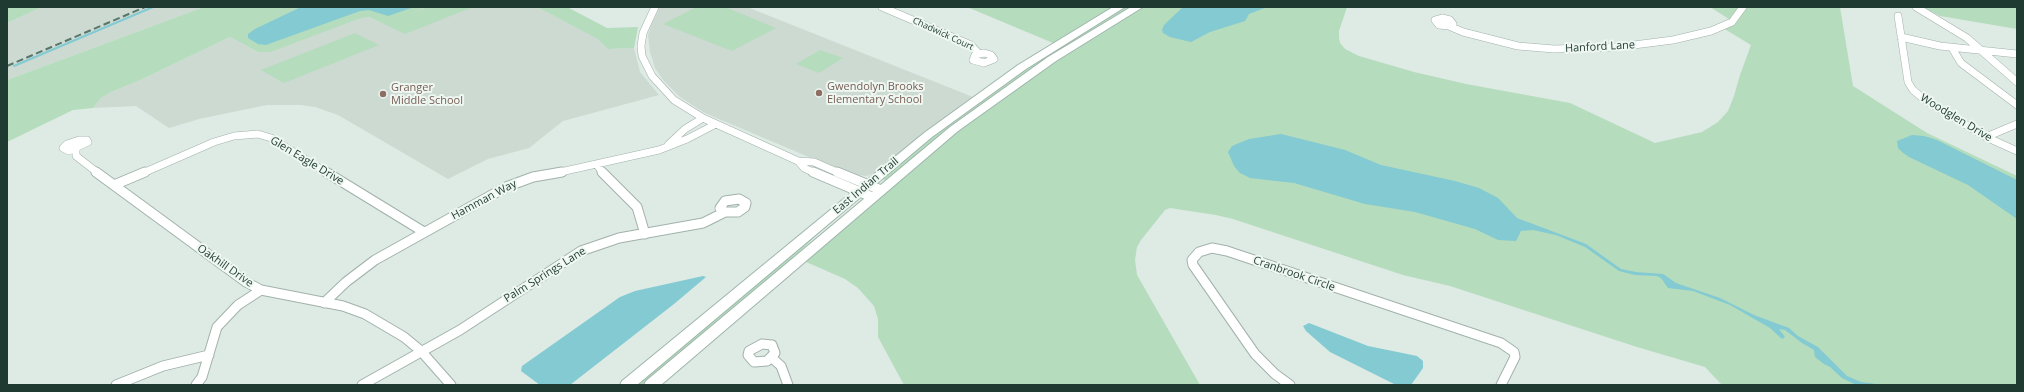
<!DOCTYPE html>
<style>
body{margin:0}
#map{position:relative;width:2024px;height:392px;overflow:hidden;background:#deeae4;font-family:"Open Sans",sans-serif}
canvas{display:block}
.frame{position:absolute;inset:0;border:8px solid #1f3a31;pointer-events:none}
</style>
<div id="map">
<canvas width="2024" height="392"></canvas>
<div class="frame"></div>
</div>
<script>
const g = document.querySelector('canvas').getContext('2d');
g.lineJoin = 'round';
function fillPath(path, color) { g.fillStyle = color; g.fill(path, 'evenodd'); }
const poly = rows => new Path2D(rows.map(r => 'M' + r).join(''));
function strokePath(path, color, width, dash) { g.strokeStyle = color; g.lineWidth = width; g.lineCap = dash ? 'butt' : 'round'; g.setLineDash(dash || []); g.stroke(path); }
function drawText(font, color, halo, rows, align = 'center') {
  g.font = font + ' "Open Sans",sans-serif'; g.lineWidth = 4; g.setLineDash([]); g.textBaseline = 'middle'; g.strokeStyle = halo; g.fillStyle = color; for (const [text, x, y, turn = 0] of rows) {
    g.save(); g.translate(x, y); g.rotate((+turn || 0) * Math.PI / 180); g.textAlign = isNaN(turn) ? turn : align; if (halo) g.strokeText(text, 0, 0); g.fillText(text, 0, 0); g.restore();
  }
}
fillPath(poly([
 [42,7,204,7,7,80,7,23],
 [426,7,537,7,599,39,608,49,634,48,640,72,659,95,563,121,529,148,488,159,448,179,338,115,315,107,301,105,267,105,199,119,169,128,136,106,93,108,101,98,111,92,138,81,230,37,258,52,271,52,357,19,369,17,384,24],
 [660,7,747,7,973,97,923,134,877,172,866,176,849,174,719,119,703,112,680,97,663,80,655,68,650,52,648,35,651,26]
]), '#ccdad2');
fillPath(poly([
 [7,7,42,7,7,23],
 [204,7,426,7,410,14,429,7,473,7,405,34,369,17,358,19,271,52,258,52,230,37,138,81,111,92,101,98,93,108,73,110,7,142,7,80],
 [537,7,567,7,607,28,638,27,634,48,608,49,598,39],
 [697,7,725,7,776,28,732,51,663,24],
 [967,7,1081,8,1115,7,1053,43],
 [1126,7,1133,7,1078,38,1033,68,962,119,886,180,880,179,924,143,1012,77,1093,25],
 [1144,7,1347,7,1339,31,1339,38,1340,43,1345,49,1359,56,1414,72,1466,84,1570,103,1655,143,1702,132,1718,122,1728,111,1734,96,1740,75,1751,45,1718,25,1729,19,1710,7,1840,7,1853,86,1927,133,2017,176,2017,385,1722,385,1705,367,1637,347,1450,286,1403,275,1233,219,1216,215,1170,208,1165,210,1141,240,1137,247,1135,260,1137,275,1200,385,904,385,878,337,878,319,874,306,858,288,845,279,804,261,939,146,983,113,1051,64],
 [1923,7,2017,7,2017,29,1940,16],
 [355,33,379,45,284,83,261,70],
 [820,50,843,58,819,73,796,64],
 [856,201,829,223,787,264,652,378,644,385,635,385]
]), '#b5dcbd');
fillPath(poly([
 [301,7,414,7,388,16,369,10,360,11,266,45,258,44,248,38,248,34,255,29],
 [1183,7,1267,7,1249,14,1245,21,1210,32,1191,42,1170,37,1163,33,1162,30,1164,25],
 [1281,134,1345,150,1381,165,1455,181,1479,188,1498,198,1517,218,1586,244,1621,269,1636,272,1663,274,1676,283,1720,298,1754,315,1789,328,1798,336,1818,347,1847,376,1861,382,1884,385,1856,385,1842,378,1830,367,1824,364,1815,357,1814,350,1802,343,1785,330,1779,329,1785,337,1782,339,1770,328,1730,305,1693,291,1668,288,1661,278,1657,276,1635,275,1619,271,1585,247,1556,235,1533,230,1521,231,1516,241,1498,240,1475,229,1415,212,1365,204,1294,183,1250,178,1240,173,1234,166,1228,152,1232,146,1249,139],
 [1912,135,1924,136,1937,140,2017,180,2017,219,1968,185,1909,157,1902,152,1898,148,1897,141],
 [703,276,706,277,674,304,570,385,540,385,521,371,522,366,620,297,635,291],
 [1309,323,1368,346,1417,356,1423,361,1423,368,1411,385,1396,385,1330,352,1306,331,1303,326]
]), '#83cad2');
strokePath(poly([
 [14,66,153,7]
]), '#83cad2', 2);
const minorFar1 = poly([
 [655,7,643,33,641,46,642,56,652,76,674,100,703,118,798,161,814,162,839,173],
 [882,7,971,45,979,54],
 [1916,7,1967,38,2017,82],
 [1898,16,1908,82,1913,90,1925,100,1986,137,2017,151],
 [1442,18,1450,20,1453,24,1449,26,1439,25,1435,20,1442,18],
 [1449,26,1463,32,1518,46,1554,49,1618,47,1673,40,1711,31,1732,22,1743,7],
 [1901,37,1940,46,2017,54],
 [1952,48,1961,63,2017,105],
 [984,53,991,55,994,59,984,63,973,60,975,55,984,53],
 [1986,137,2017,124],
 [79,140,87,140,88,142,69,151,63,148,67,144,79,140],
 [668,145,685,129,703,118],
 [76,149,76,156,98,173],
 [798,161,804,168,815,173],
 [597,165,603,173],
 [143,173,214,142,234,136,258,134,271,138,327,173],
 [556,173,659,150,687,139,716,124]
]);
const minor = poly([
 [96,172,246,282,261,290,343,306,365,314,404,337,421,351,451,385],
 [326,172,424,232],
 [602,172,637,207,645,234],
 [813,172,872,197],
 [837,172,881,190],
 [114,185,145,172],
 [739,199,746,203,745,207,738,212,725,212,720,208,725,201,739,199],
 [324,303,346,282,375,260,506,187,533,177,562,172],
 [762,344,772,345,775,353,767,361,754,362,748,355,749,351,762,344],
 [772,358,781,366,788,385],
 [116,385,163,366,209,355],
 [196,385,202,377,217,327,238,305,261,290],
 [362,385,460,330,581,251,619,238,703,223,725,212],
 [1290,385,1275,374,1255,354,1193,265,1192,260,1199,252,1212,248,1227,251,1501,343,1514,352,1515,357,1501,385]
]);
const secondary = poly([
 [1113,7,1125,7,1026,69,932,137,637,385,620,385,622,381,924,133,1018,65,1113,7],
 [1131,7,1143,7,1056,61,958,131,661,385,644,385,646,381,950,127,1048,57,1131,7]
]);
strokePath(minorFar1, '#a1b2ab', 8);
strokePath(minor, '#a1b2ab', 11);
strokePath(secondary, '#9db6ab', 2);
strokePath(minorFar1, '#fff', 7);
strokePath(minor, '#fff', 9);
fillPath(secondary, '#fff');
strokePath(poly([
 [7,66,145,7]
]), '#59766c', 2, [7, 3.5]);
for (const [x, y, r, color] of [
 [819,93,4,"#8d6e63"],
 [383,94,4,"#8d6e63"]
]) { const dot = new Path2D(); dot.arc(x, y, r, 0, 2 * Math.PI); g.fillStyle = color; g.fill(dot); strokePath(dot, '#eef7f2', 1.5); }
drawText('9px', '#1f3a31', '#eef7f2', [
 ["Chadwick Court",943,34,25]
]);
drawText('11px', '#1f3a31', '#eef7f2', [
 ["Hanford Lane",1600,47,-3],
 ["Woodglen Drive",1956,118,31],
 ["Glen Eagle Drive",307,161,31],
 ["East Indian Trail",866,186,-40],
 ["Hamman Way",484,200,-28],
 ["Oakhill Drive",225,266,35],
 ["Cranbrook Circle",1294,274,19],
 ["Palm Springs Lane",545,275,-32]
]);
drawText('11px', '#785e54', '#eef7f2', [
 ["Gwendolyn Brooks",827,87],
 ["Elementary School",827,100],
 ["Granger",391,88],
 ["Middle School",391,101]
], 'left');
</script>
